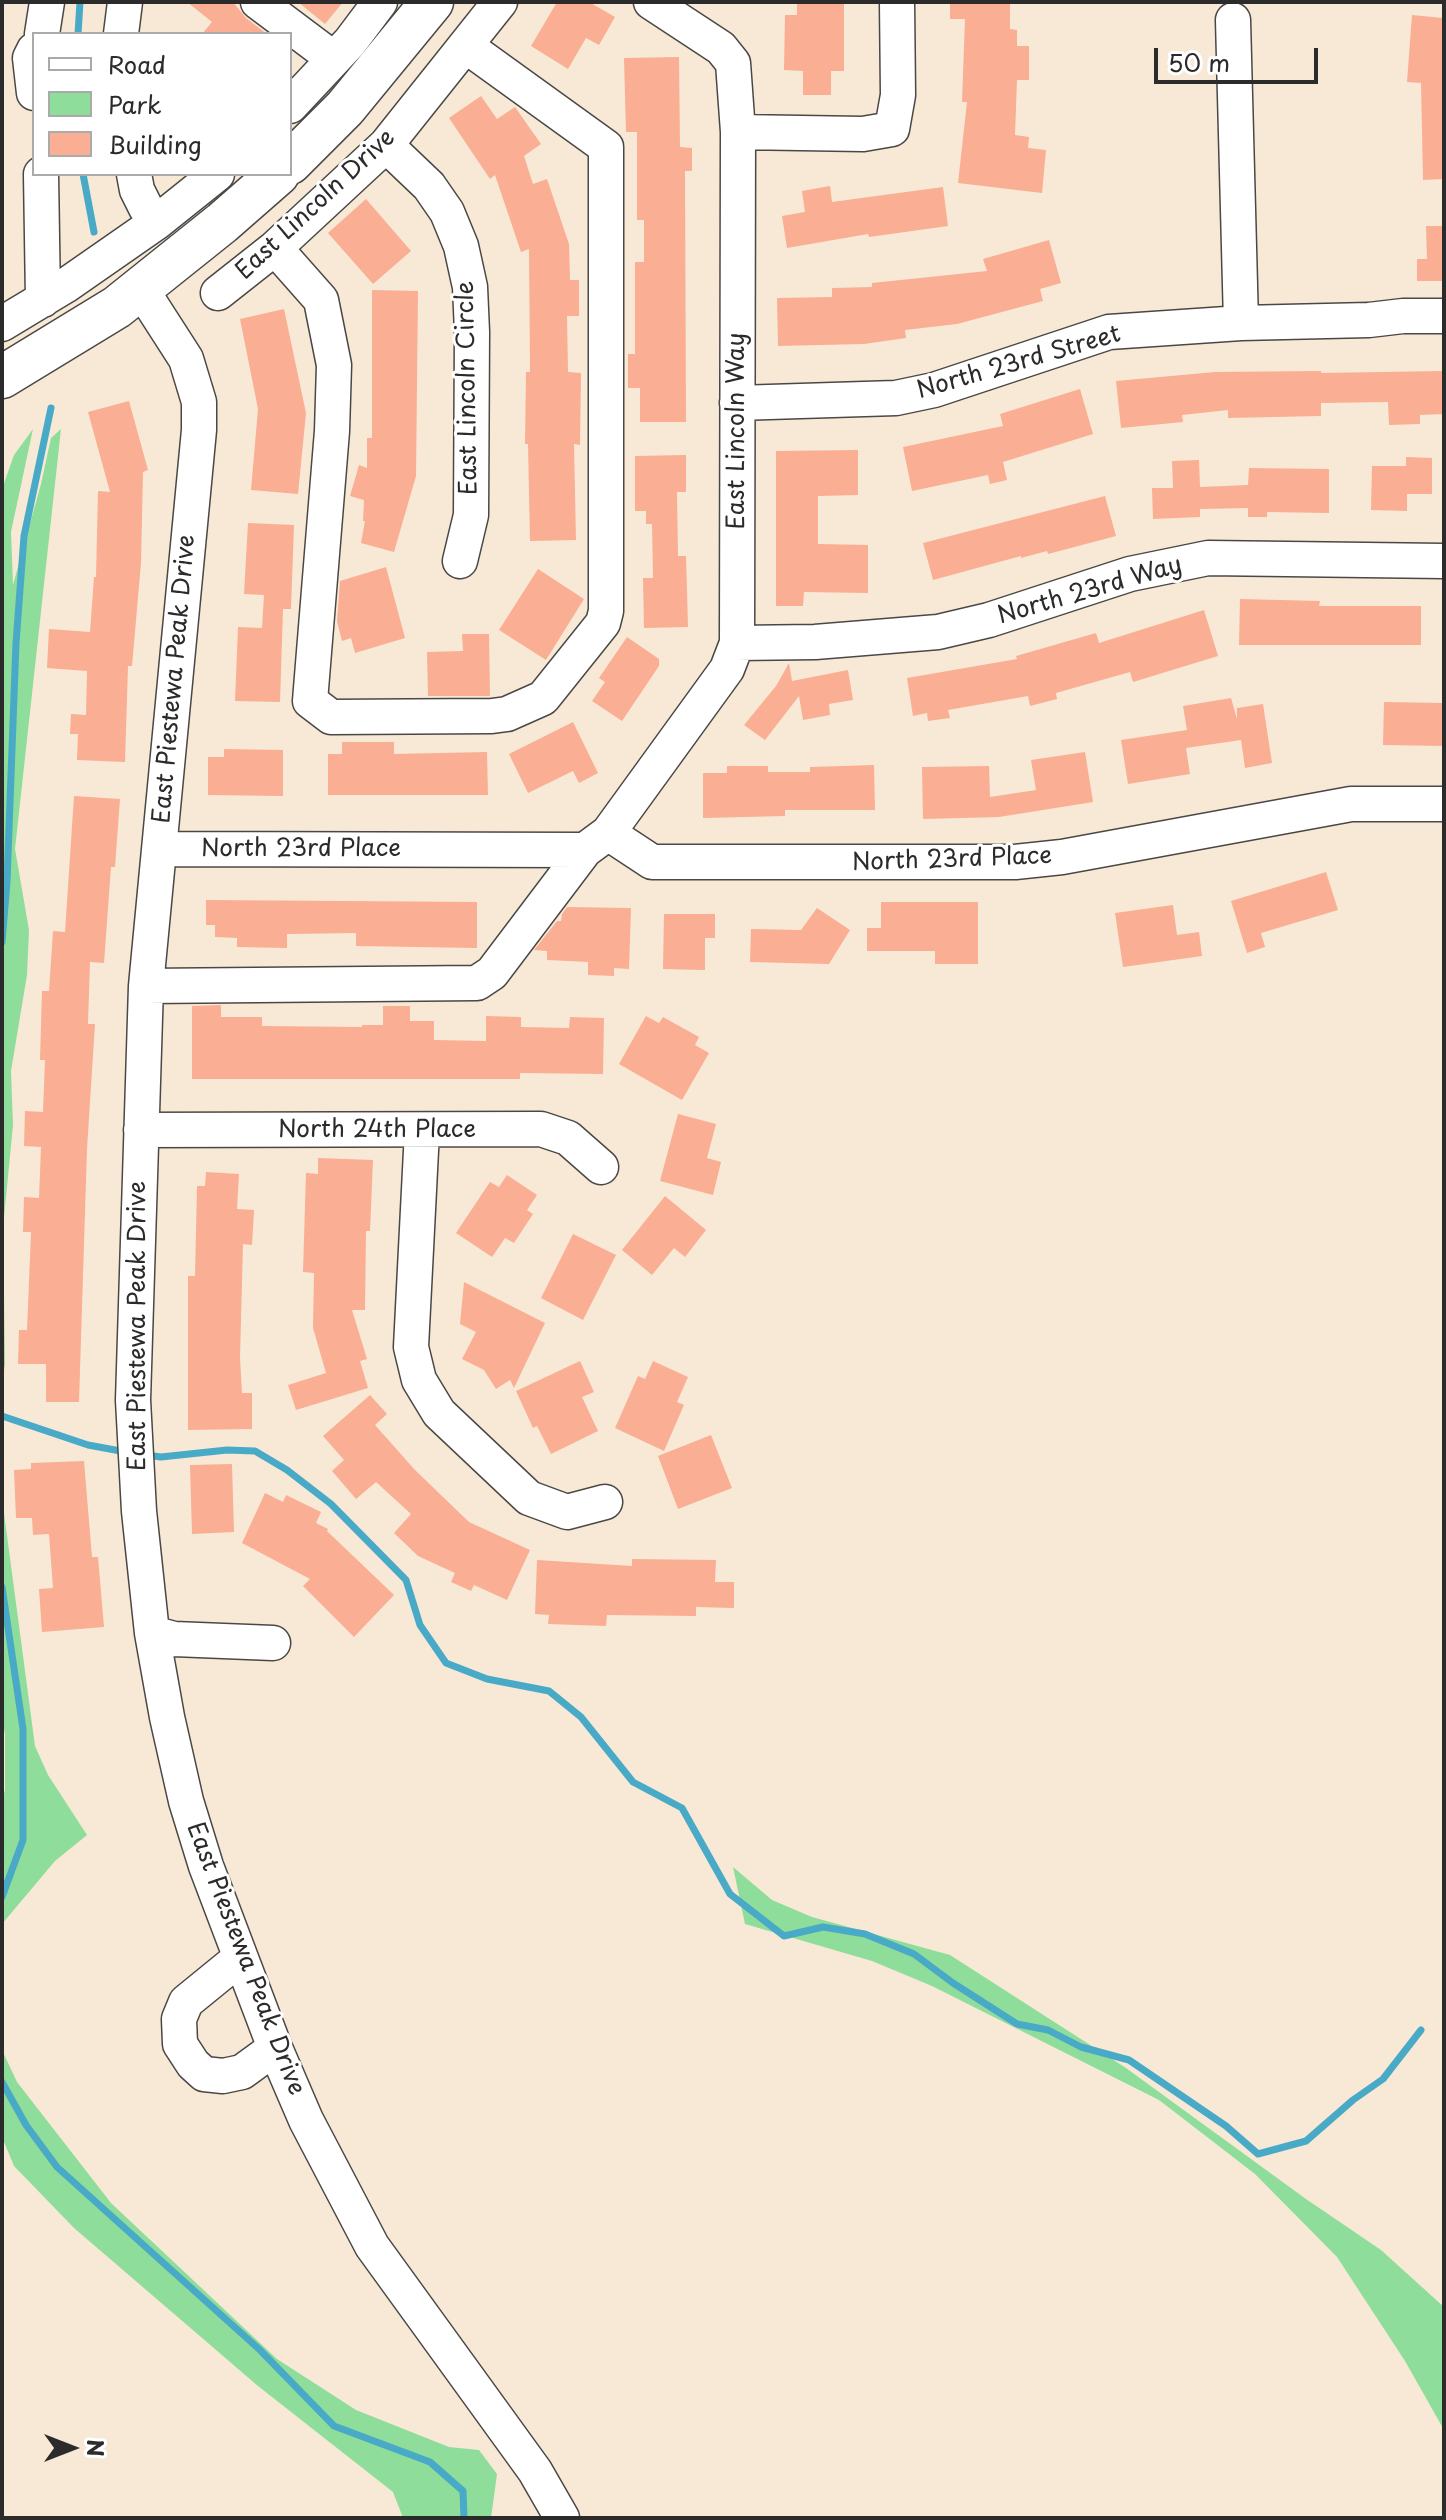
<!DOCTYPE html>
<style>
body{margin:0}
#map{position:relative;width:1446px;height:2520px;overflow:hidden;background:#f8e9d6;font-family:"Playpen Sans",sans-serif}
canvas{display:block}
.frame{position:absolute;inset:0;border:4px solid #2b2b2b;pointer-events:none}
.legend{position:absolute;left:32px;top:32px;width:260px;height:144px;box-sizing:border-box;background:#fff;border:2px solid #aaa;margin:0;padding:10px 14px;list-style:none;font-size:24px;color:#2b2b2b}
.legend li{display:flex;align-items:center;gap:16px;height:40px}
.legend b{width:40px;border:2px solid #aaa}
.north{position:absolute;left:32px;top:2408px;width:80px;height:80px;-webkit-text-stroke:6px #fff;paint-order:stroke;rotate:90deg;font-size:22px;font-weight:700;line-height:32px;text-align:center;color:#2b2b2b}
.north::after{content:'';display:block;margin:auto;width:28px;height:36px;background:#2b2b2b;clip-path:polygon(50% 0,100% 100%,50% 72%,0 100%)}
.scale{position:absolute;left:1154px;top:48px;width:164px;height:36px;box-sizing:border-box;border:4px solid #2b2b2b;border-top:0;padding-left:10px;font-size:24px;line-height:28px;white-space:nowrap;color:#2b2b2b;-webkit-text-stroke:6px #fff;paint-order:stroke}
</style>
<div id="map">
<canvas width="1446" height="2520"></canvas>
<div class="frame"></div>
<ul class="legend">
<li><b style="height:10px;background:#fff"></b>Road</li>
<li><b style="height:22px;background:#8fdd9a"></b>Park</li>
<li><b style="height:22px;background:#faae93"></b>Building</li>
</ul>
<div class="north">N</div>
<div class="scale">50 m</div>
</div>
<script>
const g = document.querySelector('canvas').getContext('2d');
g.lineJoin = 'round';
function fillPath(path, color) { g.fillStyle = color; g.fill(path, 'evenodd'); }
const poly = rows => new Path2D(rows.map(r => 'M' + r).join(''));
function strokePath(path, color, width, dash) { g.strokeStyle = color; g.lineWidth = width; g.lineCap = dash ? 'butt' : 'round'; g.setLineDash(dash || []); g.stroke(path); }
function drawText(font, color, halo, rows, align = 'center') {
  g.font = font + ' "Playpen Sans",sans-serif'; g.lineWidth = 6; g.setLineDash([]); g.textBaseline = 'middle'; g.strokeStyle = halo; g.fillStyle = color; for (const [text, x, y, turn = 0] of rows) {
    g.save(); g.translate(x, y); g.rotate((+turn || 0) * Math.PI / 180); g.textAlign = isNaN(turn) ? turn : align; if (halo) g.strokeText(text, 0, 0); g.fillText(text, 0, 0); g.restore();
  }
}
fillPath(poly([
 [33,429,11,532,13,585,41,484,51,438,61,429,15,849,29,930,27,975,11,1071,13,1125,3,1228,5,1364,2,1384,2,489,14,455],
 [2,1498,35,1746,48,1775,87,1835,55,1861,2,1924,2,1801,5,1790,5,1734,2,1717],
 [733,1867,772,1900,812,1917,950,1955,1126,2068,1306,2199,1381,2250,1444,2307,1444,2430,1405,2361,1337,2257,1255,2174,1159,2100,932,1986,872,1961,745,1924],
 [2,2050,17,2082,111,2203,277,2359,356,2410,449,2447,479,2450,497,2474,491,2518,403,2518,393,2492,258,2386,74,2228,14,2166,2,2137]
]), '#8fdd9a');
strokePath(poly([
 [78,34,80,2],
 [83,174,94,232],
 [2,942,7,882,16,643,24,536,51,408],
 [2,1416,88,1445,126,1452],
 [146,1455,161,1457,227,1450,255,1451,287,1470,331,1504,406,1580,420,1625,446,1663,487,1679,549,1691,581,1717,633,1782,682,1808,730,1894,784,1936,823,1927,865,1934,914,1954,953,1983,1017,2024,1048,2030,1081,2047,1129,2060,1226,2126,1258,2154,1306,2141,1353,2100,1383,2079,1421,2030],
 [2,1587,23,1729,23,1840,2,1897],
 [2,2082,26,2125,57,2167,260,2350,334,2426,430,2462,463,2491,464,2518]
]), '#48aac7', 7);
fillPath(poly([
 [187,2,233,2,246,18,267,34,202,34,212,22],
 [298,2,343,2,325,24],
 [557,2,589,2,615,17,599,45,586,38,568,69,531,46],
 [797,2,844,2,844,71,831,71,831,95,803,95,803,71,784,70,785,15,797,15],
 [950,2,1010,2,1010,29,1017,30,1017,46,1029,46,1029,80,1017,80,1015,135,1029,137,1028,148,1046,150,1042,193,958,183,967,102,962,102,965,19,950,19],
 [1412,15,1443,18,1444,22,1444,179,1423,180,1421,83,1407,82],
 [679,57,680,147,692,148,692,171,685,171,686,422,640,422,640,388,628,388,628,354,635,354,635,262,644,262,644,220,637,220,637,132,626,132,624,58],
 [481,96,497,119,515,107,541,144,524,156,533,184,547,179,569,244,570,280,579,280,579,316,567,316,568,372,581,373,580,445,574,444,576,540,530,541,528,444,525,444,526,372,530,372,529,249,521,252,495,175,490,179,449,118],
 [830,186,832,202,943,187,948,226,869,237,868,234,787,248,782,216,805,212,802,191],
 [366,199,411,251,373,284,328,233],
 [1426,226,1444,226,1444,281,1417,281,1417,259,1427,259],
 [1049,240,1061,283,1040,289,1043,301,957,324,905,330,906,338,864,344,778,346,777,298,832,297,832,288,872,287,872,283,987,271,983,259],
 [372,290,418,291,416,476,394,552,361,543,365,521,363,521,364,500,350,496,359,465,367,468,367,438,372,438],
 [284,309,306,413,298,494,251,490,258,409,240,319],
 [1321,371,1321,373,1444,371,1444,414,1420,415,1420,424,1389,425,1388,402,1321,403,1321,416,1228,418,1228,410,1182,415,1183,422,1121,428,1116,381,1215,372],
 [1080,389,1093,434,1003,462,1007,480,990,484,988,475,912,491,903,447,1003,426,1000,414],
 [129,401,148,470,143,472,141,563,132,666,128,666,125,762,77,760,78,734,70,734,71,714,86,715,87,671,47,668,49,629,90,632,94,577,96,577,98,491,110,492,88,412],
 [858,450,858,495,818,496,818,544,868,545,868,593,804,592,803,606,776,606,776,451],
 [686,455,686,492,677,492,678,556,686,556,688,627,644,628,643,578,653,578,652,524,646,524,646,511,635,511,635,456],
 [1406,457,1432,458,1432,494,1407,494,1407,511,1371,510,1372,466,1406,466],
 [1199,460,1200,487,1248,485,1249,468,1329,469,1329,513,1267,512,1267,517,1248,517,1248,508,1200,509,1200,517,1153,519,1152,488,1173,488,1172,461],
 [1105,496,1116,536,1048,554,1047,551,1021,558,1021,556,933,580,923,543],
 [248,523,294,525,291,609,283,609,280,702,235,701,238,627,262,628,264,595,244,594],
 [386,567,405,638,355,653,351,638,342,641,337,621,340,581],
 [538,569,584,599,546,660,499,630],
 [1240,599,1320,601,1319,606,1421,606,1421,645,1239,645],
 [1204,610,1218,656,1133,682,1130,672,1056,693,1057,699,1030,706,1028,696,948,710,950,718,928,721,927,713,913,716,907,678,1017,659,1016,656,1096,633,1099,643],
 [462,634,489,634,490,696,428,696,427,652,463,651],
 [627,637,659,659,659,666,622,721,592,701,605,682,599,678],
 [789,663,792,681,848,670,853,700,829,704,830,715,803,720,799,696,765,740,744,725,776,686],
 [1231,698,1237,719,1237,708,1263,704,1272,763,1245,768,1241,740,1186,748,1190,774,1128,784,1121,740,1187,730,1183,706],
 [1384,702,1444,703,1444,746,1383,745],
 [573,722,598,773,579,783,573,771,528,793,509,754],
 [342,742,394,742,394,754,487,752,488,795,328,795,328,754,342,754],
 [224,749,283,750,283,796,208,795,208,757,224,757],
 [1085,752,1093,802,999,817,923,819,922,767,989,766,990,797,1036,790,1031,760],
 [874,765,875,810,785,810,785,816,703,818,703,773,727,773,727,766,768,766,768,772,810,772,810,767],
 [74,796,120,799,115,867,111,867,104,963,90,962,88,1024,95,1024,87,1149,79,1402,46,1402,46,1364,18,1364,19,1330,27,1330,31,1232,23,1232,24,1197,39,1198,41,1147,24,1146,25,1111,43,1112,45,1060,40,1060,42,991,49,991,53,931,65,932],
 [1326,872,1338,910,1261,933,1265,947,1247,953,1231,901],
 [206,900,477,902,477,948,356,946,356,933,287,934,287,948,237,947,237,938,215,937,215,925,206,925],
 [881,902,978,902,978,964,935,964,935,951,867,951,867,928,881,928],
 [1173,905,1177,935,1199,932,1202,956,1123,967,1115,913],
 [567,907,631,908,629,969,614,968,614,976,588,975,588,962,547,960,547,951,534,950,557,921,561,921,562,914],
 [817,908,850,930,829,964,750,962,751,929,801,930],
 [664,914,715,914,715,938,705,938,705,970,663,969],
 [221,1005,221,1017,262,1017,262,1026,362,1027,362,1025,383,1025,383,1006,410,1006,410,1021,434,1021,434,1040,486,1041,486,1016,521,1017,521,1027,569,1028,570,1017,604,1018,603,1074,520,1073,520,1079,192,1079,192,1006],
 [646,1016,659,1023,663,1017,699,1037,695,1045,709,1053,682,1100,619,1064],
 [678,1114,716,1124,707,1158,721,1162,713,1195,660,1181],
 [318,1158,373,1160,370,1231,366,1231,365,1310,352,1310,367,1359,360,1361,368,1388,296,1410,288,1385,326,1373,313,1328,314,1273,303,1272,306,1173,318,1174],
 [206,1172,239,1174,237,1209,254,1210,252,1245,243,1244,240,1358,242,1393,252,1393,252,1429,188,1430,188,1276,195,1276,197,1186,205,1186],
 [507,1175,537,1195,527,1210,533,1214,514,1243,505,1238,492,1257,456,1233,490,1182,499,1187],
 [665,1196,706,1230,685,1257,674,1248,652,1275,622,1250],
 [573,1234,616,1255,583,1320,541,1298],
 [464,1282,545,1323,514,1388,510,1380,496,1389,484,1370,462,1359,476,1332,460,1324],
 [580,1361,594,1392,582,1397,598,1431,551,1454,537,1426,533,1428,516,1391],
 [653,1361,688,1377,677,1402,684,1405,664,1451,615,1428,638,1376,645,1379],
 [370,1395,387,1414,375,1425,415,1470,469,1522,530,1550,507,1600,474,1585,471,1591,451,1582,455,1573,418,1556,394,1533,411,1514,376,1482,356,1499,332,1471,344,1460,323,1436],
 [711,1435,732,1488,678,1509,658,1456],
 [84,1461,92,1557,98,1557,104,1627,42,1632,39,1589,53,1588,49,1534,33,1535,32,1518,16,1518,14,1470,31,1469,31,1463],
 [232,1464,234,1532,192,1534,190,1465],
 [265,1493,283,1502,286,1495,321,1512,316,1523,328,1529,327,1531,394,1595,354,1637,303,1586,310,1579,242,1543],
 [632,1559,716,1560,715,1582,734,1582,734,1608,696,1607,696,1616,607,1615,606,1626,548,1624,549,1615,535,1614,537,1560,632,1566]
]), '#faae93');
const minor = poly([
 [258,2,334,59],
 [1233,20,1241,323],
 [42,34,47,2],
 [121,34,125,2],
 [34,50,30,58,34,93],
 [290,106,350,42,380,2],
 [738,132,863,134,892,129,898,95,897,2],
 [386,145,429,186,447,212,461,246,470,287,472,332,471,515,460,561],
 [41,174,43,300],
 [134,174,137,190,146,208,157,222],
 [275,248,321,300,334,365,332,431,310,701,331,717,492,716,507,714,543,698,603,623,606,611,606,147,466,46],
 [141,289,186,359,199,402,199,430,146,986,133,1400,139,1511,152,1633,167,1717,186,1801,206,1866,275,2048,306,2120,372,2246,535,2471,562,2518],
 [218,293,275,248,386,145,500,2],
 [2,324,65,286,157,222,217,174],
 [737,403,896,398,934,390,1109,332,1241,323,1369,320,1403,316,1444,316],
 [737,643,815,642,938,632,989,620,1130,574,1208,558,1444,561],
 [608,833,652,862,1015,862,1062,857,1351,804,1444,804],
 [160,849,585,850],
 [146,986,477,983,492,973,585,850,608,833,727,669,737,643,738,132,733,63,721,48,651,2],
 [141,1130,541,1129,568,1138,601,1167],
 [422,1131,411,1347,419,1380,439,1413,529,1498,567,1512,605,1502],
 [152,1633,174,1639,273,1643],
 [240,1958,186,2002,179,2019,180,2044,193,2064,204,2074,223,2076,242,2072,275,2048]
]);
const major = poly([
 [290,163,345,108,432,2],
 [2,377,117,307,222,223,278,174]
]);
strokePath(minor, '#4a4845', 37);
strokePath(major, '#4a4845', 45);
strokePath(minor, '#fff', 34);
strokePath(major, '#fff', 42);
drawText('24px', '#2b2b2b', '#fff', [
 ["East Lincoln Drive",316,205,-43],
 ["North 23rd Street",1019,363,-16],
 ["East Lincoln Circle",468,388,-91],
 ["East Lincoln Way",737,431,-90],
 ["North 23rd Way",1090,591,-16],
 ["East Piestewa Peak Drive",175,679,-85],
 ["North 23rd Place",301,849],
 ["North 23rd Place",952,860,-2],
 ["North 24th Place",377,1130],
 ["East Piestewa Peak Drive",138,1326,-90],
 ["East Piestewa Peak Drive",245,1959,69]
]);
</script>
